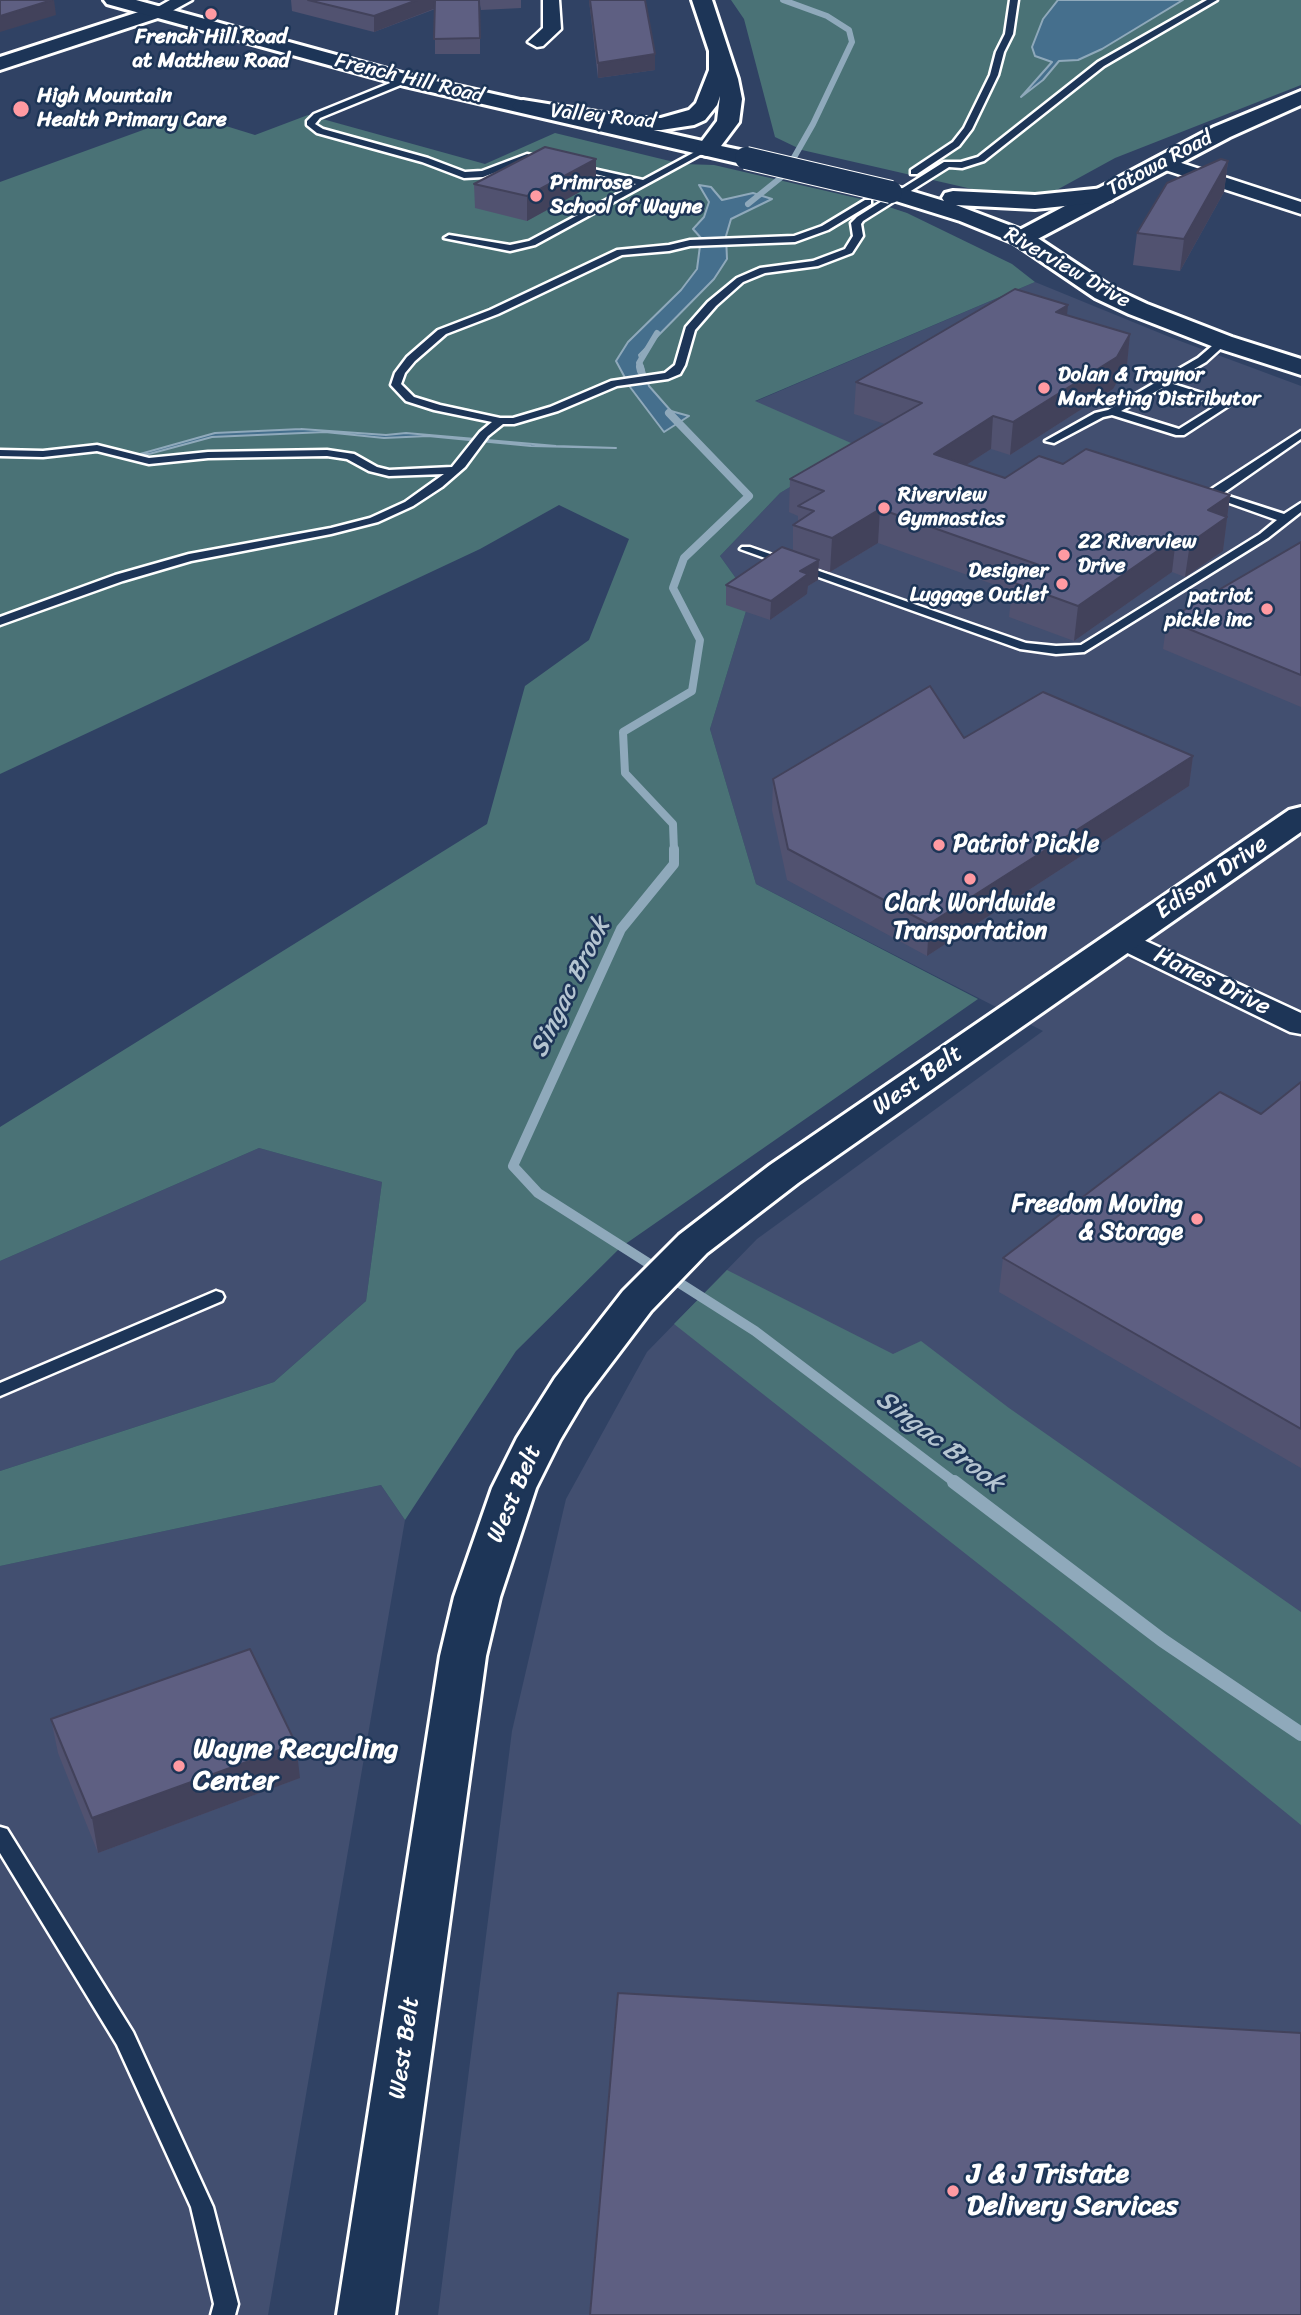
<!DOCTYPE html>
<style>
body{margin:0}
canvas{display:block;background:#304264}
</style>
<canvas width="1301" height="2315"></canvas>
<script>
const g = document.querySelector('canvas').getContext('2d');
g.lineJoin = 'round';
function fillPath(path, color) { g.fillStyle = color; g.fill(path, 'evenodd'); }
const poly = rows => new Path2D(rows.map(r => 'M' + r).join(''));
function strokePath(path, color, width, dash) { g.strokeStyle = color; g.lineWidth = width; g.lineCap = dash ? 'butt' : 'round'; g.setLineDash(dash || []); g.stroke(path); }
function drawText(font, color, halo, rows, align = 'center') {
  g.font = font + ' Sriracha,sans-serif'; g.lineWidth = 5; g.setLineDash([]); g.textBaseline = 'middle'; g.strokeStyle = halo; g.fillStyle = color; for (const [text, x, y, turn = 0] of rows) {
    g.save(); g.translate(x, y); g.rotate((+turn || 0) * Math.PI / 180); g.textAlign = isNaN(turn) ? turn : align; if (halo) g.strokeText(text, 0, 0); g.fillText(text, 0, 0); g.restore();
  }
}
fillPath(poly([
 [1035,282,1172,338,1301,386,1301,2315,438,2315,512,1731,566,1499,647,1352,757,1239,1043,1031,756,884,710,729,750,598,720,556,780,493,857,446,754,402],
 [259,1148,382,1182,366,1301,274,1382,0,1471,0,1261],
 [381,1485,405,1520,268,2315,0,2315,0,1566]
]), '#424f70');
fillPath(poly([
 [731,0,1301,0,1301,85,1115,158,1053,192,1012,195,985,192,802,150,775,137,744,19],
 [187,114,255,135,308,115,485,164,555,133,682,164,714,165,874,202,907,213,1012,264,1035,282,755,401,858,446,780,493,720,556,750,598,710,729,756,884,978,999,621,1247,516,1351,405,1520,381,1485,0,1566,0,1471,274,1382,366,1301,382,1182,259,1148,0,1261,0,1127,487,824,525,686,589,640,629,539,559,505,480,549,0,774,0,182],
 [727,1270,893,1354,921,1341,1009,1408,1301,1612,1301,1825,1056,1625,674,1324]
]), '#4a7276');
const water = poly([
 [1058,0,1183,0,1102,49,1078,60,1059,61,1043,80,1021,97,1052,62,1035,56,1032,47,1043,19,1058,0],
 [699,185,711,187,722,200,753,193,772,199,731,219,726,236,727,259,714,279,639,355,649,386,671,411,689,416,664,432,630,387,616,361,628,342,681,290,697,269,701,238,693,229,704,217,709,202,699,185],
 [301,429,386,435,406,433,556,446,616,448,531,446,428,436,384,438,325,432,212,437,149,454,140,454,215,433,301,429]
]);
fillPath(water, '#456f8d');
strokePath(water, '#8fa9bb', 2);
strokePath(poly([
 [748,204,784,175,813,124,852,42,849,30,827,16,783,0],
 [640,368,639,363,657,333]
]), '#8fa9bb', 6);
strokePath(poly([
 [640,367,641,371],
 [669,413,749,496,684,558,673,588,700,640,692,691,623,732,625,773,673,824,674,851]
]), '#8fa9bb', 8);
strokePath(poly([
 [674,849,674,864,621,929,513,1166,538,1193,755,1331,957,1484]
]), '#8fa9bb', 10);
strokePath(poly([
 [954,1482,1162,1640,1301,1734]
]), '#8fa9bb', 14);
const service = poly([
 [1010,0,1018,0,1013,34,1004,52,998,75,972,129,959,146,917,174,911,174,911,170,953,142,964,128,990,75,996,52,1005,34,1010,0],
 [1207,0,1217,0,1104,66,984,161,962,168,949,167,863,221,861,224,863,236,852,253,818,266,765,273,743,282,716,306,695,330,685,365,680,374,668,379,617,386,558,411,514,424,503,424,488,436,465,467,442,487,413,506,378,522,331,534,191,561,123,581,0,625,0,617,115,575,189,554,331,528,370,518,405,502,444,474,389,476,369,471,347,459,327,456,208,458,149,464,97,451,43,457,0,456,0,450,43,451,97,445,149,458,208,452,327,450,354,454,377,467,389,470,452,467,480,432,492,422,434,410,406,401,391,385,395,373,407,357,438,330,490,310,617,250,669,245,690,240,794,236,822,226,865,200,871,200,871,204,828,230,795,242,690,246,669,251,622,255,498,314,446,334,415,361,405,373,401,384,414,397,440,405,500,418,513,418,550,407,611,381,665,373,675,365,686,327,708,302,737,278,760,268,813,261,845,249,853,236,851,223,857,217,944,162,961,162,978,157,1098,62,1207,0],
 [405,77,409,80,408,82,320,118,315,124,323,129,428,158,465,172,482,171,527,154,547,158,543,161,528,160,483,177,464,178,422,162,317,133,307,125,307,121,314,114,405,77],
 [704,147,711,149,535,245,510,251,444,238,449,235,510,245,529,241,636,184,575,169,575,165,643,180,704,147],
 [1219,340,1228,342,1206,362,1170,383,1233,403,1184,435,1176,435,1112,415,1103,417,1054,443,1045,441,1095,413,1108,410,1198,358,1219,340],
 [1162,388,1219,404,1179,429,1121,411,1162,388],
 [1301,431,1301,439,1222,494,1284,514,1301,503,1301,512,1268,538,1084,652,1056,654,1020,649,740,549,742,547,750,547,1026,643,1056,646,1081,645,1260,534,1277,520,1204,494,1301,431],
 [216,1291,222,1293,224,1297,222,1301,0,1396,0,1383,216,1291],
 [0,1827,7,1829,133,2032,213,2207,238,2304,235,2315,211,2315,214,2304,191,2207,117,2045,0,1853,0,1827]
]);
const minor = poly([
 [170,0,192,0,163,16,157,17,149,12,170,0],
 [543,0,559,0,561,29,543,46,537,47,528,42,543,28,543,0],
 [1163,157,1301,202,1301,214,1156,167,1153,163,1156,159,1163,157],
 [1122,930,1301,1013,1301,1034,1290,1032,1111,945,1107,939,1111,933,1122,930]
]);
const tertiary = poly([
 [157,6,164,8,167,12,164,16,0,70,0,57,157,6]
]);
const secondary = poly([
 [104,0,136,0,409,75,707,142,715,144,718,149,715,154,707,156,405,86,107,4,104,0],
 [1301,91,1301,105,1230,137,1030,243,1022,245,1014,243,1010,238,1014,233,1214,127,1301,91],
 [1301,807,1301,832,798,1183,707,1253,651,1311,585,1398,560,1440,536,1488,500,1597,486,1656,395,2315,337,2315,440,1656,454,1597,492,1488,517,1438,555,1378,623,1291,679,1235,770,1165,1289,810,1301,807]
]);
const primary = poly([
 [692,0,712,0,738,79,742,99,739,122,721,146,754,153,757,158,754,163,746,165,707,156,699,154,696,149,717,121,720,96,717,105,705,120,694,125,661,130,634,130,523,112,516,110,512,106,516,102,523,100,634,118,661,118,689,110,696,103,709,70,709,51,692,0],
 [891,185,944,201,942,198,945,193,953,191,1035,195,1104,188,1112,190,1115,195,1112,200,1104,202,1035,209,956,205,1030,233,1113,288,1147,304,1232,337,1301,359,1301,375,1214,347,1129,314,1095,298,1014,243,960,221,883,197,880,192,883,187,891,185]
]);
strokePath(service, '#fff', 5);
strokePath(minor, '#fff', 5);
strokePath(tertiary, '#fff', 6);
strokePath(secondary, '#fff', 6);
strokePath(primary, '#fff', 6);
fillPath(service, '#1d3557');
fillPath(minor, '#1d3557');
fillPath(tertiary, '#1d3557');
fillPath(secondary, '#1d3557');
fillPath(primary, '#1d3557');
const primaryBridge = poly([
 [746,158,891,192]
]);
strokePath(primaryBridge, '#fff', 24, []);
strokePath(primaryBridge, '#1d3557', 22);
fillPath(poly([
 [291,0,521,0,521,8,481,10,480,5,480,54,435,54,435,9,374,32,292,11],
 [589,0,645,0,655,54,655,70,598,78],
 [1228,161,1224,192,1180,271,1133,265,1137,233],
 [596,183,527,221,475,208,474,184],
 [1067,315,1130,334,1127,365,1113,389,1010,455,991,449,966,465,1005,478,1063,464,1230,495,1223,551,1185,577,1172,572,1074,641,1009,617,1012,591,878,543,830,572,818,568,818,580,808,586,807,594,770,620,726,605,726,585,793,551,793,525,798,522,798,516,789,512,790,479,885,424,854,414,856,382],
 [1301,542,1301,707,1163,649,1167,620],
 [964,738,1193,756,1189,786,927,956,787,880,772,810,773,779],
 [1301,1082,1301,1468,999,1292,1003,1258,1261,1114],
 [51,1719,300,1778,98,1853,58,1753]
]), '#515270');
fillPath(poly([
 [54,0,56,15,0,32,0,16],
 [417,0,436,0,436,8,374,32,374,16],
 [655,54,655,70,598,78,598,63],
 [596,159,596,183,527,221,527,196],
 [1228,161,1224,192,1180,271,1184,239],
 [1068,305,1065,336,1056,312],
 [1130,334,1127,365,1113,389,1010,455,1013,422],
 [993,416,991,449,932,487,934,454],
 [1230,495,1223,551,1185,577,1190,543,1208,510],
 [880,509,878,543,830,572,832,538],
 [1176,538,1172,572,1074,641,1078,606],
 [819,560,818,580,808,586,807,594,770,620,771,601,800,571],
 [1193,756,1189,786,927,956,929,924],
 [296,1744,300,1778,98,1853,92,1818]
]), '#42425b');
const building = poly([
 [0,0,52,0,0,16,0,0],
 [308,0,417,0,374,16,308,0],
 [435,0,479,0,480,38,434,39,435,0],
 [590,0,645,0,655,54,598,63,590,0],
 [545,147,596,159,527,196,474,184,545,147],
 [1221,159,1228,161,1184,239,1137,233,1167,183,1221,159],
 [1015,289,1068,305,1056,312,1130,334,1117,357,1013,422,993,416,934,454,1005,478,1039,456,1063,464,1086,449,1230,495,1208,510,1227,517,1190,543,1176,538,1078,606,1012,582,1039,565,880,509,832,538,793,525,814,511,798,506,824,491,790,479,922,403,856,382,1015,289],
 [1301,542,1301,675,1167,620,1301,542],
 [782,547,819,560,800,571,808,574,771,601,726,585,782,547],
 [930,686,964,738,1043,692,1193,756,929,924,788,849,773,779,930,686],
 [1301,1082,1301,1429,1003,1258,1220,1092,1261,1114,1301,1082],
 [250,1649,296,1744,92,1818,51,1719,250,1649],
 [618,1993,1301,2033,1301,2315,590,2315,618,1993]
]);
fillPath(building, '#5e5f82');
strokePath(building, '#42425b', 2);
for (const [x, y, r, color] of [
 [211,14,7,"#ff9aa2"],
 [21,109,9,"#ff9aa2"],
 [536,196,7,"#ff9aa2"],
 [1044,388,7,"#ff9aa2"],
 [884,508,7,"#ff9aa2"],
 [1064,555,7,"#ff9aa2"],
 [1062,584,7,"#ff9aa2"],
 [1267,609,7,"#ff9aa2"],
 [939,845,7,"#ff9aa2"],
 [970,879,7,"#ff9aa2"],
 [1197,1219,7,"#ff9aa2"],
 [179,1766,7,"#ff9aa2"],
 [953,2191,7,"#ff9aa2"]
]) { const dot = new Path2D(); dot.arc(x, y, r, 0, 2 * Math.PI); g.fillStyle = color; g.fill(dot); strokePath(dot, '#1d3557', 2.5); }
drawText('bold 21px', '#fff', '#1d3557', [
 ["French Hill Road",211,38,"center"],
 ["at Matthew Road",211,62,"center"],
 ["High Mountain",37,97],
 ["Health Primary Care",37,121],
 ["Primrose",550,184],
 ["School of Wayne",550,208],
 ["Dolan & Traynor",1058,376],
 ["Marketing Distributor",1058,400],
 ["Riverview",898,496],
 ["Gymnastics",898,520],
 ["22 Riverview",1078,543],
 ["Drive",1078,567],
 ["Designer",1048,572,"right"],
 ["Luggage Outlet",1048,596,"right"],
 ["patriot",1253,597,"right"],
 ["pickle inc",1253,621,"right"]
], 'left');
drawText('21px', '#fff', '#1d3557', [
 ["French Hill Road",409,79,14],
 ["Valley Road",603,117,6],
 ["Totowa Road",1160,164,-28],
 ["Riverview Drive",1067,268,30]
]);
drawText('bold 24px', '#fff', '#1d3557', [
 ["Patriot Pickle",953,845],
 ["Clark Worldwide",970,904,"center"],
 ["Transportation",970,932,"center"],
 ["Freedom Moving",1183,1205,"right"],
 ["& Storage",1183,1233,"right"]
], 'left');
drawText('24px', '#fff', '#1d3557', [
 ["Edison Drive",1212,878,-34],
 ["Hanes Drive",1212,982,26],
 ["West Belt",918,1081,-35],
 ["West Belt",515,1494,-67],
 ["West Belt",405,2048,-82]
]);
drawText('italic 26px', '#b5c5d1', '#1d3557', [
 ["Singac Brook",571,988,-64],
 ["Singac Brook",939,1442,37]
]);
drawText('bold 28px', '#fff', '#1d3557', [
 ["Wayne Recycling",193,1750],
 ["Center",193,1782],
 ["J & J Tristate",967,2175],
 ["Delivery Services",967,2207]
], 'left');
</script>
